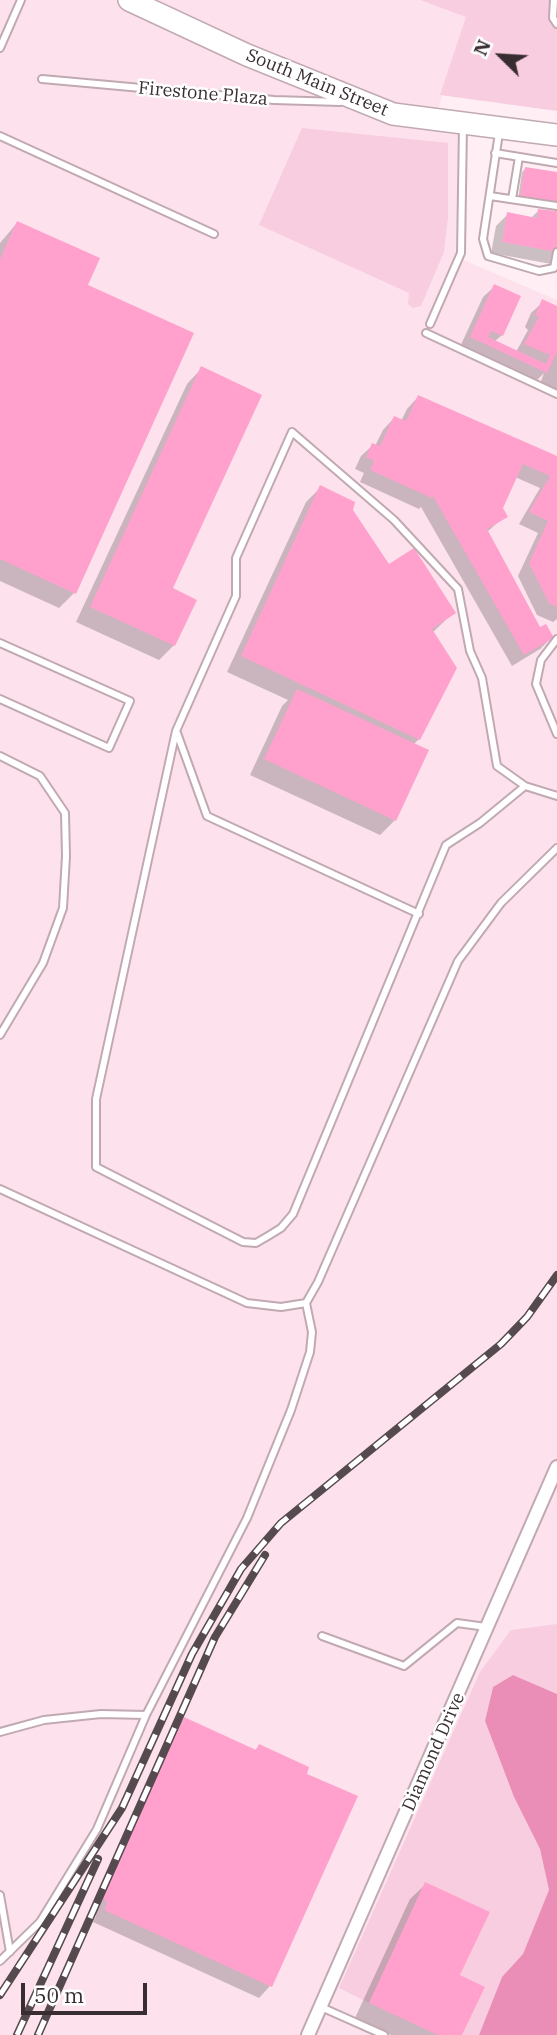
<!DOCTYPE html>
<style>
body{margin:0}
#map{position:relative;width:557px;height:2035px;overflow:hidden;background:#ffeff5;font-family:"IBM Plex Serif",serif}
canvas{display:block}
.north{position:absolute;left:466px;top:21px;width:70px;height:70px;-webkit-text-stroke:5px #fff;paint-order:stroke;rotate:294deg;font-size:19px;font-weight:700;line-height:28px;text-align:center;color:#382e32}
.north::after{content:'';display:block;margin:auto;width:24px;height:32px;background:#382e32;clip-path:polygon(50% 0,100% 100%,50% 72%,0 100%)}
.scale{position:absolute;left:21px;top:1983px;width:126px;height:32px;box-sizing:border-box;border:4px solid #382e32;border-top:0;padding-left:9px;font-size:21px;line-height:24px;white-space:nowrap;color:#382e32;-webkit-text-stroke:5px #fff;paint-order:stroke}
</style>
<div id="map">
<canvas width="557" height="2035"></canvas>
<div class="north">N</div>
<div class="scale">50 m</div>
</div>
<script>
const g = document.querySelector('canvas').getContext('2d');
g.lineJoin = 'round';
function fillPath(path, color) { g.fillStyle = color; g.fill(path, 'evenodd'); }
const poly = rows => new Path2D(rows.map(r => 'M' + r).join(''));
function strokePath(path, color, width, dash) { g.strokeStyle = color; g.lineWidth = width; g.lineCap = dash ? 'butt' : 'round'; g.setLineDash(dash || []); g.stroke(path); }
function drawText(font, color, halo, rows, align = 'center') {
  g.font = font + ' "IBM Plex Serif",serif'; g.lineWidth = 5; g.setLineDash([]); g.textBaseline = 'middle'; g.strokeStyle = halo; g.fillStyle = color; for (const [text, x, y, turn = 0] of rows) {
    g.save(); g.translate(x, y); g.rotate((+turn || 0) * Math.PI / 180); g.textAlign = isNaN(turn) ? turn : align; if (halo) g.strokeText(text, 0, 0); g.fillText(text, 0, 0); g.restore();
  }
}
fillPath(poly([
 [0,0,420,0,467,17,435,119,463,123,459,258,557,300,557,2035,0,2035]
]), '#fde2ed');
fillPath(poly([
 [420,0,557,0,557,111,440,95,466,17],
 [302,128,448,143,448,217,444,252,421,306,413,308,408,304,409,293,259,225],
 [557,1624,557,1694,513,1675,493,1687,485,1721,514,1797,540,1849,549,1890,523,1954,502,1977,479,2035,462,2035,485,1987,460,1975,490,1912,425,1883,369,2003,339,1988,480,1672,511,1630]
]), '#f8cddf');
fillPath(poly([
 [513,1675,557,1694,557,2035,479,2035,502,1977,523,1954,549,1890,540,1849,514,1797,485,1721,493,1687]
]), '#ea8eb8');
fillPath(poly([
 [526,168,557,174,553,206,518,200,522,172],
 [538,211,557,213,557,257,551,264,491,253,496,226,508,214,531,218],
 [17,223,85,286,74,593,59,608,0,581,0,243],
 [495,286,502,335,494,342,516,352,528,330,525,327,531,313,543,302,557,308,557,396,539,387,544,373,534,383,459,349,483,297],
 [202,368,170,589,174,645,159,660,76,622,187,384],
 [418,397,557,459,557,619,553,622,537,615,518,576,538,533,519,524,540,488,515,477,501,508,505,516,487,532,540,630,552,637,540,649,512,666,421,507,419,509,360,482,364,473,355,469,361,456,373,445,375,446,383,430,394,418,401,421,407,409],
 [321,487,351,510,388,567,454,612,432,633,419,739,413,745,395,820,380,835,250,775,282,706,288,700,227,672,306,502],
 [184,1719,254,1751,259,1746,304,1774,356,1797,270,1986,259,1998,93,1922,96,1916,92,1909,173,1731],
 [426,1884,458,1976,460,2035,391,2035,355,2018,410,1899]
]), '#0003');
fillPath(poly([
 [525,167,557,172,557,203,520,197],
 [538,209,557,211,557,252,502,242,507,212,537,218],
 [17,221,100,258,88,285,194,333,76,594,0,559,0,259],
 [494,284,521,296,503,336,491,331,488,337,546,364,550,355,524,344,539,317,535,315,542,299,557,306,557,352,547,373,470,337],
 [201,366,262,395,173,588,197,600,175,646,90,607],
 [418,395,557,456,557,607,549,603,529,563,548,521,529,512,550,476,523,464,503,508,508,517,487,529,540,627,546,624,554,638,524,655,433,496,432,498,370,470,374,461,366,457,372,443,380,446,394,416,406,421],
 [320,485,355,502,353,510,389,564,414,548,456,613,432,629,457,668,420,740,241,656],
 [297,689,429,750,396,821,264,759],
 [184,1717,256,1750,259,1744,309,1767,307,1774,358,1796,272,1987,104,1910,107,1904,102,1896],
 [425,1882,490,1912,460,1975,485,1987,462,2035,438,2035,369,2003]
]), '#ffa1cc');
const lane = poly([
 [554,0,553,18,557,24],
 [0,48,21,0],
 [42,79,274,100,340,102],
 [499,133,483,239,488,256,539,271,554,268,557,252],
 [0,136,214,234],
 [495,153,557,163],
 [490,196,557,206],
 [512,199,519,157],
 [430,324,461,253,463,126],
 [426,333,557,394],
 [292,432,394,520,458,589,470,651,482,678,497,766,525,786,480,823,446,845,293,1214,281,1228,268,1236,256,1243,243,1242,96,1167,96,1099,176,731,236,596,236,558,292,432],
 [557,639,541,660,536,684,557,734],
 [0,643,130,701,109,748,0,699],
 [177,733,207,816,419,914],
 [0,756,40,776,65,813,66,856,63,908,43,963,0,1035],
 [525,786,557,796],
 [0,1189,247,1303,281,1307,306,1303,318,1282,458,961,501,903,557,848],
 [322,1636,404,1666,457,1623,486,1627],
 [0,1732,44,1720,101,1714,146,1715],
 [0,1895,10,1952],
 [0,1961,40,1922,97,1829,146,1715,247,1518,291,1410,310,1352,312,1332,306,1303],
 [321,2007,384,2035]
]);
const street = poly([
 [308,2035,557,1467]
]);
const primary = poly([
 [129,0,247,55,393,114,557,135]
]);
strokePath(lane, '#c1a9b2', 10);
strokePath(street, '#c1a9b2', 16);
strokePath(primary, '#c1a9b2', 24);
strokePath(lane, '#fff', 6);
strokePath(street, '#fff', 12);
strokePath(primary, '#fff', 21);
const rail = poly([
 [0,1995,122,1808,192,1654,241,1569,281,1523,501,1344,527,1317,557,1275],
 [17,2035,98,1859],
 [38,2035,215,1637,265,1555]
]);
strokePath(rail, '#554a4e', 8);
strokePath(rail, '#fff', 5, [16]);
drawText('18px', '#382e32', '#fff', [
 ["South Main Street",317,83,22],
 ["Firestone Plaza",203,94,5],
 ["Diamond Drive",434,1752,-66]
]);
</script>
